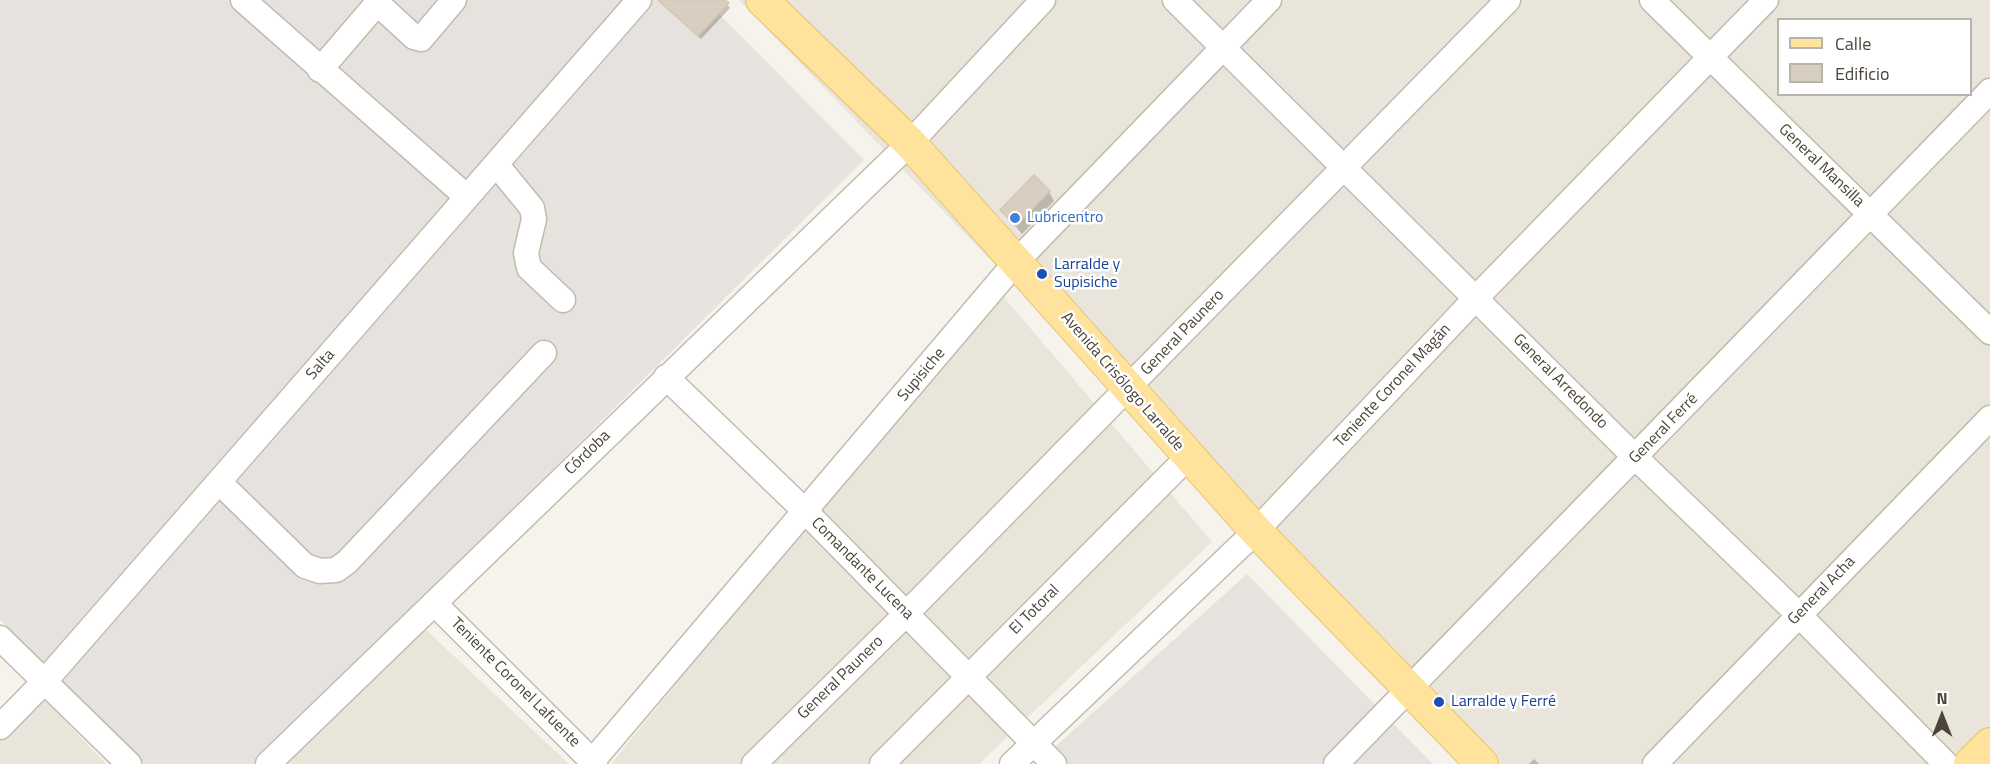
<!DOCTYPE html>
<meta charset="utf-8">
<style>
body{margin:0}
#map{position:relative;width:1990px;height:764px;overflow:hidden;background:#f6f3ec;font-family:"Titillium Web",sans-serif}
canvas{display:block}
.legend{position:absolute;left:1777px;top:18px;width:195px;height:78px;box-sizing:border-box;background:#fff;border:2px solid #b7b4b0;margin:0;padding:8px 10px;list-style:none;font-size:18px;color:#4b4439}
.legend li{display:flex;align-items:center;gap:12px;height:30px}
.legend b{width:30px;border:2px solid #b7b4b0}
.north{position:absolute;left:1912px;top:686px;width:60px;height:60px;-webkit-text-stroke:4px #fff;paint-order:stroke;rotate:0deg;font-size:16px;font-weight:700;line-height:24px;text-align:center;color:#4b4439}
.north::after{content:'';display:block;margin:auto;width:21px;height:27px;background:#4b4439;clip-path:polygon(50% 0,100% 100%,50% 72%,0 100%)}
</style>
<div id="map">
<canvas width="1990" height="764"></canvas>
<ul class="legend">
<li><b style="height:8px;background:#ffe39c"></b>Calle</li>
<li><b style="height:16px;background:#d8cfc1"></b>Edificio</li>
</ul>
<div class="north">N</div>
</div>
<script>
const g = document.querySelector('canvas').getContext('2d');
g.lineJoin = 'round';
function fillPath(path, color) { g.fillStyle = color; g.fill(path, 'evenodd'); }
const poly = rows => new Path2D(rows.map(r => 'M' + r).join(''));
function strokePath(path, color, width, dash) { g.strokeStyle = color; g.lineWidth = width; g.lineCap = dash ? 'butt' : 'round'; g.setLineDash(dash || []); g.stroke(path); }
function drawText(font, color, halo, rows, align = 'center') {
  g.font = font + ' "Titillium Web",sans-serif'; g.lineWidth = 5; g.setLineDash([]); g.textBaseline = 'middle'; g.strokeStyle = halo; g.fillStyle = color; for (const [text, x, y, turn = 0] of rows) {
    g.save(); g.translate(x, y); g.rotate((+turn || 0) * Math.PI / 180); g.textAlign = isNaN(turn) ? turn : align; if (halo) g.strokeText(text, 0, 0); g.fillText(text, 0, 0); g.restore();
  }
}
fillPath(poly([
 [739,0,1990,0,1990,764,1478,764],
 [1778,20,1970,20,1970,94,1778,94],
 [997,289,1212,542,979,764,611,764],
 [408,613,569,764,276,764],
 [35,689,106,764,0,764,0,725]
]), '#eae5da');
fillPath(poly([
 [0,0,705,0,864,160,256,764,144,764,0,620],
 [1247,574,1433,764,1036,764]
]), '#e6e2dd');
fillPath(poly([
 [659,0,723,0,730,8,701,39],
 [1049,192,1054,201,1022,234,1002,210],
 [1534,759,1539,764,1529,764]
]), '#0003');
const building = poly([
 [658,0,725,0,729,3,698,36,658,0],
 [1034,175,1050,191,1016,226,1000,210,1034,175]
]);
fillPath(building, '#d8cfc1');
strokePath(building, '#d3c7b4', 1.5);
const minor = poly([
 [243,0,467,197],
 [1175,0,1636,458,1799,615,1946,764],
 [1652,0,1990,332],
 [377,3,414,37,421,39,454,0],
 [320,70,380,0],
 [496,164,532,208,534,219,526,253,529,268,563,300],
 [666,377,806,512,1054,764],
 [219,482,305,566,320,571,336,570,347,562,544,353],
 [434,603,595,764],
 [0,638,129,764],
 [0,727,45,681,639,0],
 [268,764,910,143,1043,0],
 [590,764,1016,262,1269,0],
 [754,764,906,614,1508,0],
 [882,764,1188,457],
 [1012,764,1256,531,1476,298,1766,0],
 [1336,764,1990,91],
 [1655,764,1990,418]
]);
const major = poly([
 [762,0,910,143,1256,531,1482,764],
 [1970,764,1990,744]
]);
strokePath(minor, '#c2bbae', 27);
strokePath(major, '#e6c16a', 34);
strokePath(minor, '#fff', 24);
strokePath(major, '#ffe39c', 32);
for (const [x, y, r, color] of [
 [1015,218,6,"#3f7fe0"],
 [1042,274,6,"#1a4fb4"],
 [1439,702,6,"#1a4fb4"]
]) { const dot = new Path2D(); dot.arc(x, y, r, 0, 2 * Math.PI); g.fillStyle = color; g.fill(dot); strokePath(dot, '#fff', 2); }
drawText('16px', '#4b4439', '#fff', [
 ["General Mansilla",1821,166,44],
 ["General Paunero",1183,333,-46],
 ["Salta",321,365,-49],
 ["Supisiche",922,375,-50],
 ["Avenida Crisólogo Larralde",1122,382,49],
 ["General Arredondo",1560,382,45],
 ["Teniente Coronel Magán",1393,386,-47],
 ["General Ferré",1664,429,-46],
 ["Córdoba",588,453,-44],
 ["Comandante Lucena",862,569,45],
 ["General Acha",1822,591,-46],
 ["El Totoral",1035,610,-45],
 ["General Paunero",841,678,-44],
 ["Teniente Coronel Lafuente",515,683,45]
]);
drawText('16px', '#366cbe', '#fff', [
 ["Lubricentro",1027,218]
], 'left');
drawText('16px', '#164399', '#fff', [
 ["Larralde y",1054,265],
 ["Supisiche",1054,283],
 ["Larralde y Ferré",1451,702]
], 'left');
</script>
